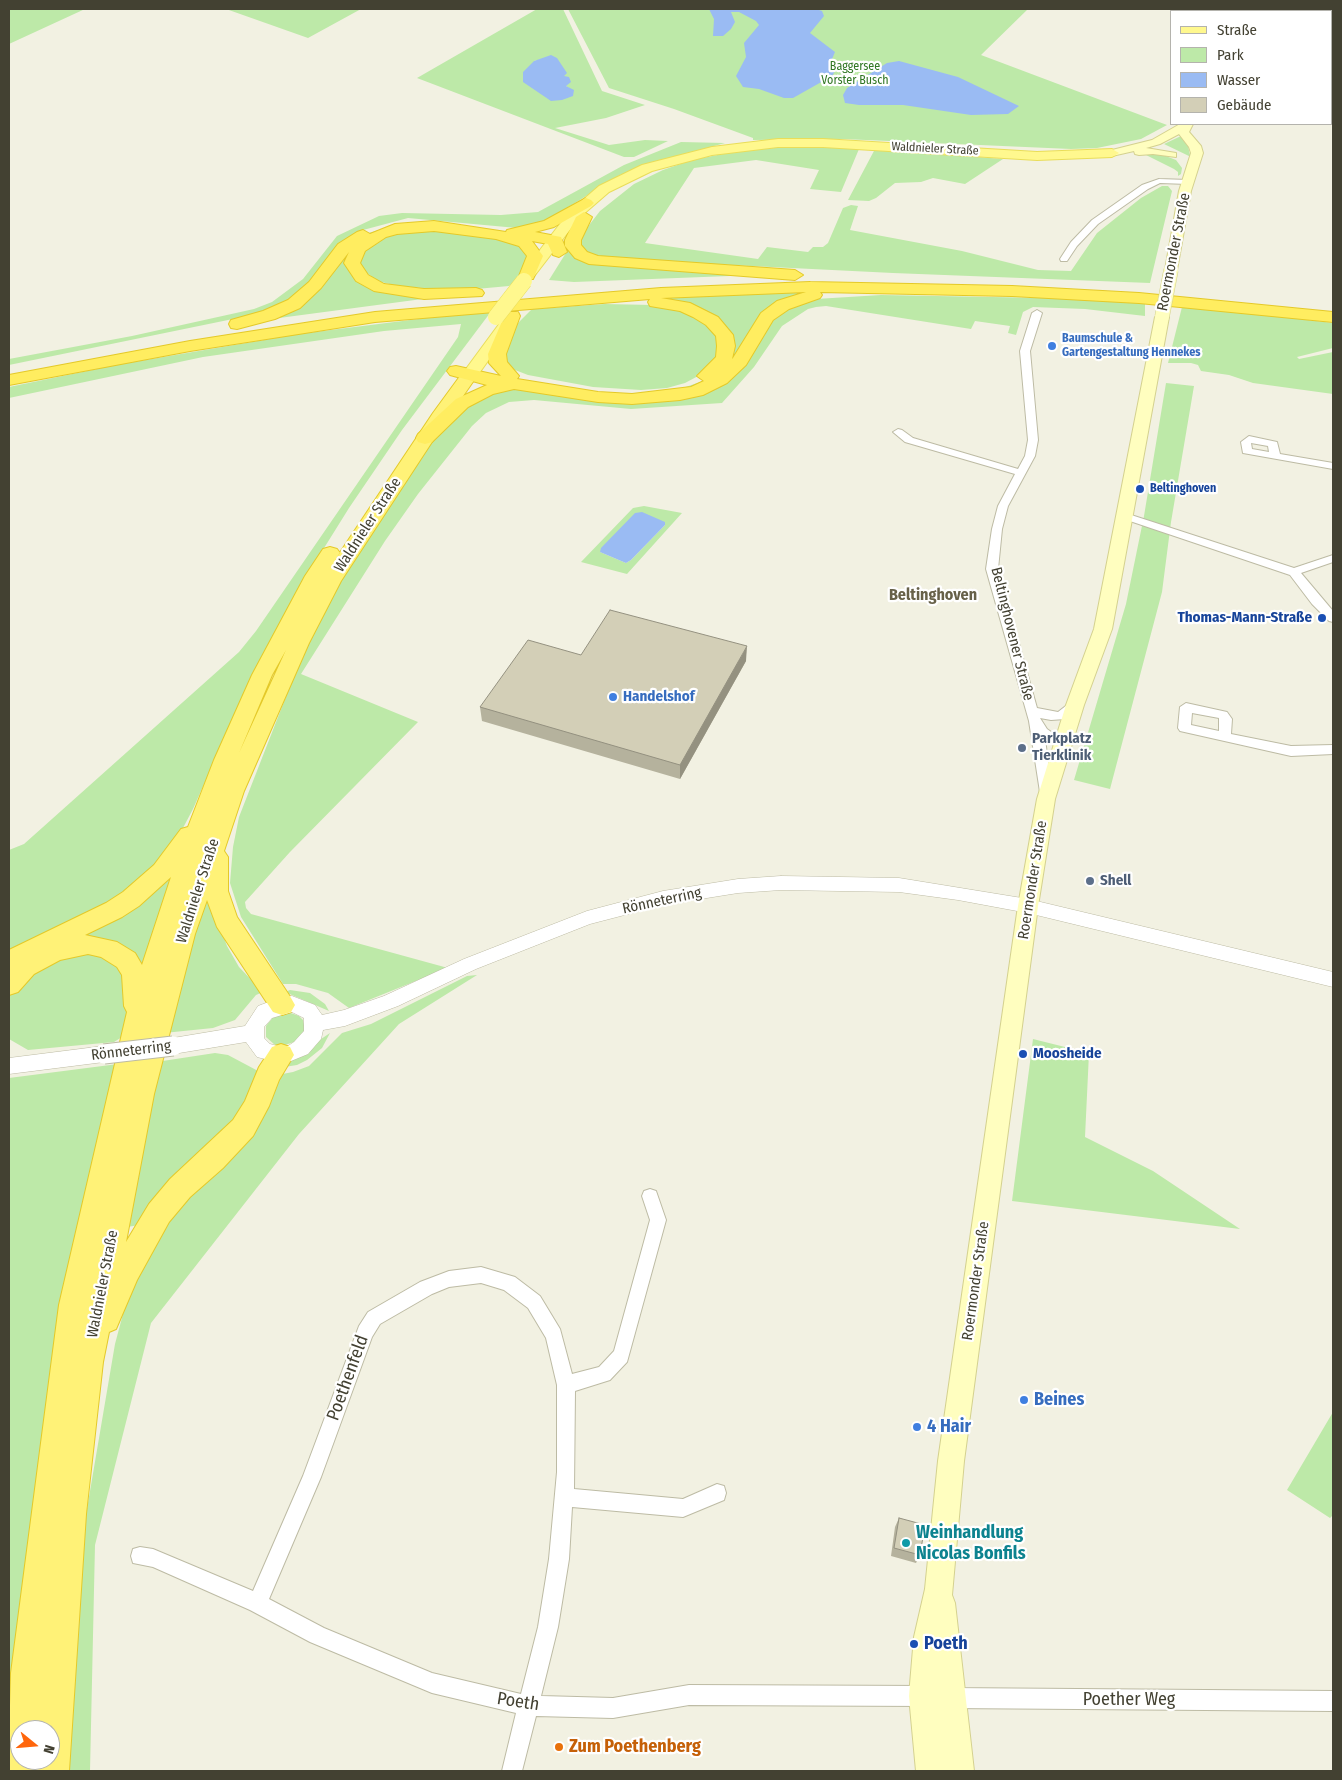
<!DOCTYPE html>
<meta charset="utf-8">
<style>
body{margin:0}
#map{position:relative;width:1342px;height:1780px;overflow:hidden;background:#f2f1e2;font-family:"Fira Sans Condensed",sans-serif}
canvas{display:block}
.frame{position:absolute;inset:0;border:10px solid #434132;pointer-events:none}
.legend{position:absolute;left:1170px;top:10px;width:162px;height:115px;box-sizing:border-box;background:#fff;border:1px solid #b4b3ad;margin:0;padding:6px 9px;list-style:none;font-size:15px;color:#434132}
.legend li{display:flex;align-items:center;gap:10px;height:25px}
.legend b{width:25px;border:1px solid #b4b3ad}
.north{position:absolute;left:10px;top:1720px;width:50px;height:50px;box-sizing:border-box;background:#fff;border:1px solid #b4b3ad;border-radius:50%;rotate:107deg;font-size:14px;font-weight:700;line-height:20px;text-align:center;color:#434132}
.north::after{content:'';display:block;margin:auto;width:18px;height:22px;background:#ff660c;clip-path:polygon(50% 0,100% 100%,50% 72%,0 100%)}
</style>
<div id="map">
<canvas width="1342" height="1780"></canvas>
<div class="frame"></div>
<ul class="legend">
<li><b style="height:6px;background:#fff88e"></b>Straße</li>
<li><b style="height:14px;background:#bde9a8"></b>Park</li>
<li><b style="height:14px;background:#9abbf3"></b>Wasser</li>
<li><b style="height:14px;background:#d3cfb7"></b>Gebäude</li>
</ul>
<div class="north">N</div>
</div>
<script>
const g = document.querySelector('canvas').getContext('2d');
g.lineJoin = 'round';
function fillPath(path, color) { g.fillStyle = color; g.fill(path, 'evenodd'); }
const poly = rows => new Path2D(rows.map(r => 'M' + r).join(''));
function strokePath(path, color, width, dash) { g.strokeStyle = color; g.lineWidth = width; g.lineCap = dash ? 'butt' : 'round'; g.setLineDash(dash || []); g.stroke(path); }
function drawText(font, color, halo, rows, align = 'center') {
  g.font = font + ' "Fira Sans Condensed",sans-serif'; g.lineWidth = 4.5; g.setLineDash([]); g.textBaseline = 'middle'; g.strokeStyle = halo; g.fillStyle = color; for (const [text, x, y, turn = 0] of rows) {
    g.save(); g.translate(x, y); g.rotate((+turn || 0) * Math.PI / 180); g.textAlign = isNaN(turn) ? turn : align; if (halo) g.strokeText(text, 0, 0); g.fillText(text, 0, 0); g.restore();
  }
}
fillPath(poly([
 [9,9,85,9,9,44],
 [226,9,361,9,308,38],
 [537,9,563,9,602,91,645,105,606,118,555,128,609,145,645,140,668,141,634,157,624,157,417,78],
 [547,58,564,76,566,86,571,90,547,98,543,94,534,61],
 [568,9,1028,9,981,55,1167,125,1141,139,1097,148,1071,149,843,139,753,140,753,138,674,109,609,88],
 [1181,136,1188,146,1190,155,1193,155,1191,157,1164,144],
 [681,142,725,143,655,162,620,175,546,221,517,228,408,218,363,230,339,245,296,297,267,312,9,365,9,359,132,336,254,309,272,302,303,279,337,236,379,216,402,213,501,215,538,212,624,165],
 [827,146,859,149,841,192,810,189,819,170,756,160,694,168,645,243,758,259,767,247,808,252,813,247,823,247,828,243,843,208,851,205,858,206,850,230,962,251,1038,270,1071,271,1097,233,1141,198,1162,186,1168,186,1172,191,1150,283,893,273,609,259,589,255,579,247,583,233,600,211,634,184,663,170,692,160,748,149],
 [875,149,877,149,1003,159,965,184,933,178,921,182,895,183,876,198,869,201,848,200],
 [1142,153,1163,155,1176,160,1182,168,1181,174,1178,176,1178,172,1174,169],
 [389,227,358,244,361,282,445,296,264,320,270,317,369,233],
 [446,229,492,236,521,246,530,258,518,280,509,286,465,290,402,287,377,281,361,268,360,260,368,246,378,239,396,233],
 [569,248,575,255,781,274,574,282,549,280],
 [816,292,787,300,732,364,690,390,674,391,706,380,730,336,679,302,643,298],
 [881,295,1103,299,1145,303,1145,316,1085,309,1033,307,1023,312,1016,335,1008,333,1010,326,975,321,971,329,826,306,816,307,808,309,782,326,754,367,722,403,631,409,534,400,509,402,486,413,472,426,418,494,385,541,301,674,418,722,290,852,245,902,246,908,251,914,448,968,349,1008,328,993,296,984,283,984,241,917,230,883,233,847,239,817,310,635,343,577,424,452,442,430,464,407,482,395,511,389,610,401,717,387,731,379,741,369,768,325,788,308,816,299],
 [605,304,652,305,678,310,696,317,713,327,720,341,715,363,700,375,685,383,667,388,641,390,593,387,528,375,515,370,504,362,504,345,516,325,532,309],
 [1182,307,1259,314,1333,323,1333,348,1297,357,1299,359,1333,352,1333,394,1253,383,1229,375,1201,371,1198,365,1191,363,1168,363],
 [490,313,402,430,349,508,301,585,239,705,193,809,175,843,131,893,32,939,9,953,9,850,24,844,239,652,256,631,458,337,461,324,384,331,203,357,9,398,9,387,116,365,299,334,458,314],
 [1166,383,1194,386,1171,522,1162,592,1110,789,1074,780,1126,604,1144,516],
 [644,506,682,513,627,574,581,562,633,508],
 [665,522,665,525,631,560,626,563,600,552],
 [183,858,142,976,131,959,70,944],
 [205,885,227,946,239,967,263,992,256,995,235,1020,213,1028,164,1033],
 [83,950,115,957,131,995,122,1037,114,1042,28,1050,9,1039,9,993,32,967],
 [477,975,399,1024,299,1134,151,1323,95,1545,90,1771,61,1771,73,1591,115,1344,132,1280,158,1222,121,1228,156,1062,215,1053,228,1055,260,1072,277,1075,293,1072,309,1066,342,1033,371,1024,467,976],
 [290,990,310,993,325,1004,329,1011,285,992],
 [288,1012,299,1016,303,1020,305,1030,294,1042,282,1046,275,1045,266,1037,266,1026,274,1016],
 [330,1033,322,1048,307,1060,297,1065,278,1068],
 [1033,1039,1089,1053,1085,1137,1153,1171,1240,1229,1012,1201],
 [118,1064,48,1422,9,1719,9,1078],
 [1333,1412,1333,1515,1330,1518,1287,1490]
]), '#bde9a8');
fillPath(poly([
 [709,9,816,9,822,11,824,16,810,33,835,52,832,59,835,71,832,76,793,98,784,98,759,89,743,87,736,76,746,57,744,43,759,25,756,21,739,12,731,12,735,22,731,29,723,36,713,36,714,19],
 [551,55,557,58,567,73,564,76,569,77,571,82,566,86,574,90,573,96,562,100,551,101,523,82,523,72,534,61],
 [899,61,958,77,1019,106,1008,114,971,115,903,105,859,105,845,103,843,95,847,88,887,63],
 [642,512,665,522,665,525,631,560,626,563,600,552,601,548,635,513]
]), '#9abbf3');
const minor = poly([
 [1159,179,1188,180,1192,182,1188,184,1160,183,1148,189,1098,224,1077,246,1067,261,1061,261,1060,259,1071,242,1092,220,1142,185,1159,179],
 [1037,310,1042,313,1030,351,1038,440,1035,456,1008,506,1002,529,998,569,1037,708,1058,712,1071,702,1075,701,1081,705,1065,719,1051,720,1040,718,1047,729,1068,744,1062,748,1045,739,1052,792,1046,797,1040,792,1029,721,986,569,992,529,998,506,1015,474,905,442,893,432,898,429,902,430,913,438,1018,469,1025,456,1028,440,1020,351,1032,313,1037,310],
 [1249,436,1277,442,1280,454,1333,463,1333,469,1243,453,1241,442,1249,436],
 [1251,443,1268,446,1269,452,1252,449,1251,443],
 [1125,513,1294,568,1333,555,1333,562,1301,573,1333,611,1333,622,1329,621,1312,604,1290,575,1121,518,1121,514,1125,513],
 [1186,703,1227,712,1232,719,1231,734,1291,746,1333,745,1333,754,1291,756,1180,731,1178,728,1180,707,1186,703],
 [1192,713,1219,718,1219,731,1191,725,1192,713],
 [650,1189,656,1191,666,1220,627,1362,610,1380,575,1391,574,1489,683,1499,717,1484,724,1486,726,1493,724,1500,683,1517,572,1507,569,1559,558,1627,541,1696,613,1698,689,1685,928,1686,935,1689,938,1696,935,1703,928,1706,689,1705,613,1718,536,1716,522,1771,502,1771,516,1713,432,1693,310,1642,250,1610,153,1567,133,1563,131,1556,133,1549,140,1547,153,1549,253,1591,303,1476,359,1326,368,1312,420,1282,449,1271,481,1267,515,1277,540,1296,560,1329,572,1374,599,1367,614,1351,650,1220,642,1196,644,1191,650,1189],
 [481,1283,504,1290,528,1308,546,1338,557,1385,557,1472,549,1559,538,1627,521,1694,432,1673,324,1628,269,1599,321,1477,372,1337,380,1324,432,1294,449,1287,481,1283],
 [949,1688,1333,1691,1333,1711,949,1708,942,1705,939,1698,942,1691,949,1688]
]);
const tertiary = poly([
 [781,876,899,878,1028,899,1333,972,1333,987,1028,913,958,900,899,892,781,890,738,893,663,905,590,924,476,969,398,1006,345,1026,323,1030,321,1039,308,1054,291,1061,281,1063,257,1057,246,1042,173,1054,166,1052,163,1046,166,1040,173,1038,245,1026,258,1006,282,997,292,996,315,1005,322,1015,344,1010,384,996,464,959,587,911,663,891,738,879,781,876],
 [292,1012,304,1018,304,1031,294,1042,288,1046,281,1047,270,1044,264,1038,264,1027,272,1018,292,1012],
 [104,1046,111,1048,114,1054,111,1060,104,1062,9,1074,9,1058,104,1046]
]);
const secondary = poly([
 [1211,9,1221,9,1220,11,1210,11,1211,9],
 [1180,124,1193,124,1189,132,1201,146,1203,153,1191,191,1177,270,1171,274,1165,270,1179,191,1191,153,1189,147,1179,134,1160,144,1146,148,1176,153,1176,157,1153,154,1139,155,1135,154,1134,151,1112,156,1106,153,1108,151,1152,140,1180,124],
 [1162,313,1169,317,1112,629,1084,705,1055,799,1038,906,964,1461,952,1595,955,1603,974,1771,916,1771,909,1696,914,1637,925,1589,938,1461,1018,906,1037,799,1066,705,1094,629,1155,317,1162,313]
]);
const primary = poly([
 [778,139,823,139,1037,152,1112,149,1119,153,1112,157,1037,160,823,147,778,147,712,155,652,171,609,192,579,218,532,279,527,280,520,276,569,212,599,186,642,165,712,147,778,139],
 [510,314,518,319,475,379,463,379,461,376,463,373,505,316,510,314]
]);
const trunk = poly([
 [469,371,475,372,477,376,447,419,341,581,309,643,244,791,224,851,228,857,228,891,237,917,291,998,295,1005,291,1012,282,1015,273,1012,217,927,207,900,195,934,154,1094,126,1242,149,1204,170,1179,233,1120,245,1101,259,1067,272,1047,281,1044,290,1047,294,1055,279,1080,269,1106,253,1136,223,1168,190,1197,169,1222,137,1280,116,1329,109,1332,103,1362,86,1514,69,1771,9,1771,9,1747,16,1744,11,1742,9,1738,11,1673,59,1305,127,1012,124,1006,122,975,117,967,101,957,88,954,60,960,34,974,18,992,9,995,9,950,106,903,123,892,154,865,181,829,188,827,214,760,252,675,305,576,323,549,330,547,337,549,340,553,333,563,433,413,463,372,469,371],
 [286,650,239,753,272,675,286,650],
 [171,877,142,965,135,953,117,942,85,935,122,917,139,906,171,877],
 [20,1730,50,1730,50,1760,20,1760,20,1730]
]);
const motorway = poly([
 [586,198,591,200,594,203,591,206,554,227,535,232,561,237,567,252,559,257,553,255,548,244,532,241,543,256,533,279,521,279,519,276,527,256,519,246,496,239,434,231,397,234,386,237,365,251,360,263,368,275,384,284,424,289,476,288,482,290,484,293,482,296,424,299,374,291,356,281,344,263,349,252,321,288,300,308,275,319,237,329,231,328,229,324,231,320,263,311,288,300,309,282,338,244,357,232,363,230,370,234,395,224,434,221,506,232,507,230,544,221,586,198],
 [584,212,592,217,581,240,581,245,587,252,598,256,795,270,803,275,795,280,589,264,575,258,565,246,565,240,576,217,584,212],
 [810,282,1012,286,1139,293,1333,312,1333,322,1139,303,1012,296,820,292,822,295,820,298,789,309,773,320,746,365,727,383,703,395,680,400,632,404,598,402,514,389,493,394,468,407,432,442,425,444,418,442,416,438,418,434,456,399,487,385,450,375,447,371,450,367,456,366,501,376,489,363,488,354,506,312,518,312,520,316,506,354,507,362,519,376,517,379,598,392,632,394,691,387,704,381,697,376,716,357,717,346,716,336,706,325,693,317,680,311,650,306,648,302,650,299,375,322,190,351,9,385,9,375,190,341,375,312,661,288,810,282],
 [806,292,777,301,761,313,733,358,732,359,735,346,733,335,718,317,690,303,661,298,806,292]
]);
strokePath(minor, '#bdbba4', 2);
strokePath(tertiary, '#bdbba4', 1);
strokePath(secondary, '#d4d18f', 2);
strokePath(primary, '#e9dd59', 2);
strokePath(trunk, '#e4c929', 2);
strokePath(motorway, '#e4c929', 2);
fillPath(minor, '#fff');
fillPath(tertiary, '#fff');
fillPath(secondary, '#fffebf');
fillPath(primary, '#fff88e');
fillPath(trunk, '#fff277');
fillPath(motorway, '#ffed60');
const tertiaryBridge = poly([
 [104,1054,173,1046]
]);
const secondaryBridge = poly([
 [1162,317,1171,270]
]);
const primaryBridge = poly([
 [496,317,524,281]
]);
strokePath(tertiaryBridge, '#bdbba4', 21, []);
strokePath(secondaryBridge, '#d4d18f', 15, []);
strokePath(primaryBridge, '#e9dd59', 17, []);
strokePath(tertiaryBridge, '#fff', 19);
strokePath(secondaryBridge, '#fffebf', 14);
strokePath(primaryBridge, '#fff88e', 16);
fillPath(poly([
 [581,655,746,661,680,779,482,721,480,707],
 [899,1518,920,1555,916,1563,891,1556,895,1527]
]), '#b5b29d');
fillPath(poly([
 [747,646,746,661,680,779,680,765]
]), '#949180');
const building = poly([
 [610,610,747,646,680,765,480,707,528,640,581,655,610,610],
 [899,1518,925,1525,920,1555,894,1548,899,1518]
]);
fillPath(building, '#d3cfb7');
strokePath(building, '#949180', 1);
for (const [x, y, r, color] of [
 [1052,346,5,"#3f7fe0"],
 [1140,489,5,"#1a4fb4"],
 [1322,618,5,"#1a4fb4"],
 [613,697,5,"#3f7fe0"],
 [1022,748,5,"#5c6f8a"],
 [1090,881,5,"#5c6f8a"],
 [1023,1054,5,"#1a4fb4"],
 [1024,1400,5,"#3f7fe0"],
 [917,1427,5,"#3f7fe0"],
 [906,1543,5,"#0f9aa8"],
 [914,1644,5,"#1a4fb4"],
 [559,1747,5,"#e8710a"]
]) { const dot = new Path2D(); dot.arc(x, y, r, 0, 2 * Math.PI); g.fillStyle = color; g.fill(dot); strokePath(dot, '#fff', 2); }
drawText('12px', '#317724', '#fff', [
 ["Baggersee",855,67],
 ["Vorster Busch",855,81]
]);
drawText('12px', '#434132', '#fff', [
 ["Waldnieler Straße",935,149,3]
]);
drawText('bold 12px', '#366cbe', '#fff', [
 ["Baumschule &",1062,339],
 ["Gartengestaltung Hennekes",1062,353]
], 'left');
drawText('bold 12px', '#164399', '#fff', [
 ["Beltinghoven",1150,489]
], 'left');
drawText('15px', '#434132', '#fff', [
 ["Roermonder Straße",1174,252,-79],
 ["Waldnieler Straße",368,525,-57],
 ["Beltinghovener Straße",1012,634,76],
 ["Roermonder Straße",1033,880,-81],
 ["Waldnieler Straße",198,891,-72],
 ["Rönneterring",662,901,-12],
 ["Rönneterring",131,1051,-7],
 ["Roermonder Straße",976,1281,-82],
 ["Waldnieler Straße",103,1284,-79]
]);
drawText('bold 15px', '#164399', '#fff', [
 ["Thomas-Mann-Straße",1312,618],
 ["Moosheide",1033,1054,"left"]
], 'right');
drawText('bold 15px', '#366cbe', '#fff', [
 ["Handelshof",623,697]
], 'left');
drawText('bold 15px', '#4e5e75', '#fff', [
 ["Parkplatz",1032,739],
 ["Tierklinik",1032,756],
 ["Shell",1100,881]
], 'left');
drawText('bold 16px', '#676149', '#fff', [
 ["Beltinghoven",933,596]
]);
drawText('18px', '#434132', '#fff', [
 ["Poethenfeld",348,1378,-70],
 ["Poether Weg",1129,1700],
 ["Poeth",518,1702,9]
]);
drawText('bold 18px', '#366cbe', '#fff', [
 ["Beines",1034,1400],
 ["4 Hair",927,1427]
], 'left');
drawText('bold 18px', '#0d838f', '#fff', [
 ["Weinhandlung",916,1533],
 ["Nicolas Bonfils",916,1554]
], 'left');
drawText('bold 18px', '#164399', '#fff', [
 ["Poeth",924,1644]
], 'left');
drawText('bold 18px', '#c56008', '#fff', [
 ["Zum Poethenberg",569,1747]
], 'left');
</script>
